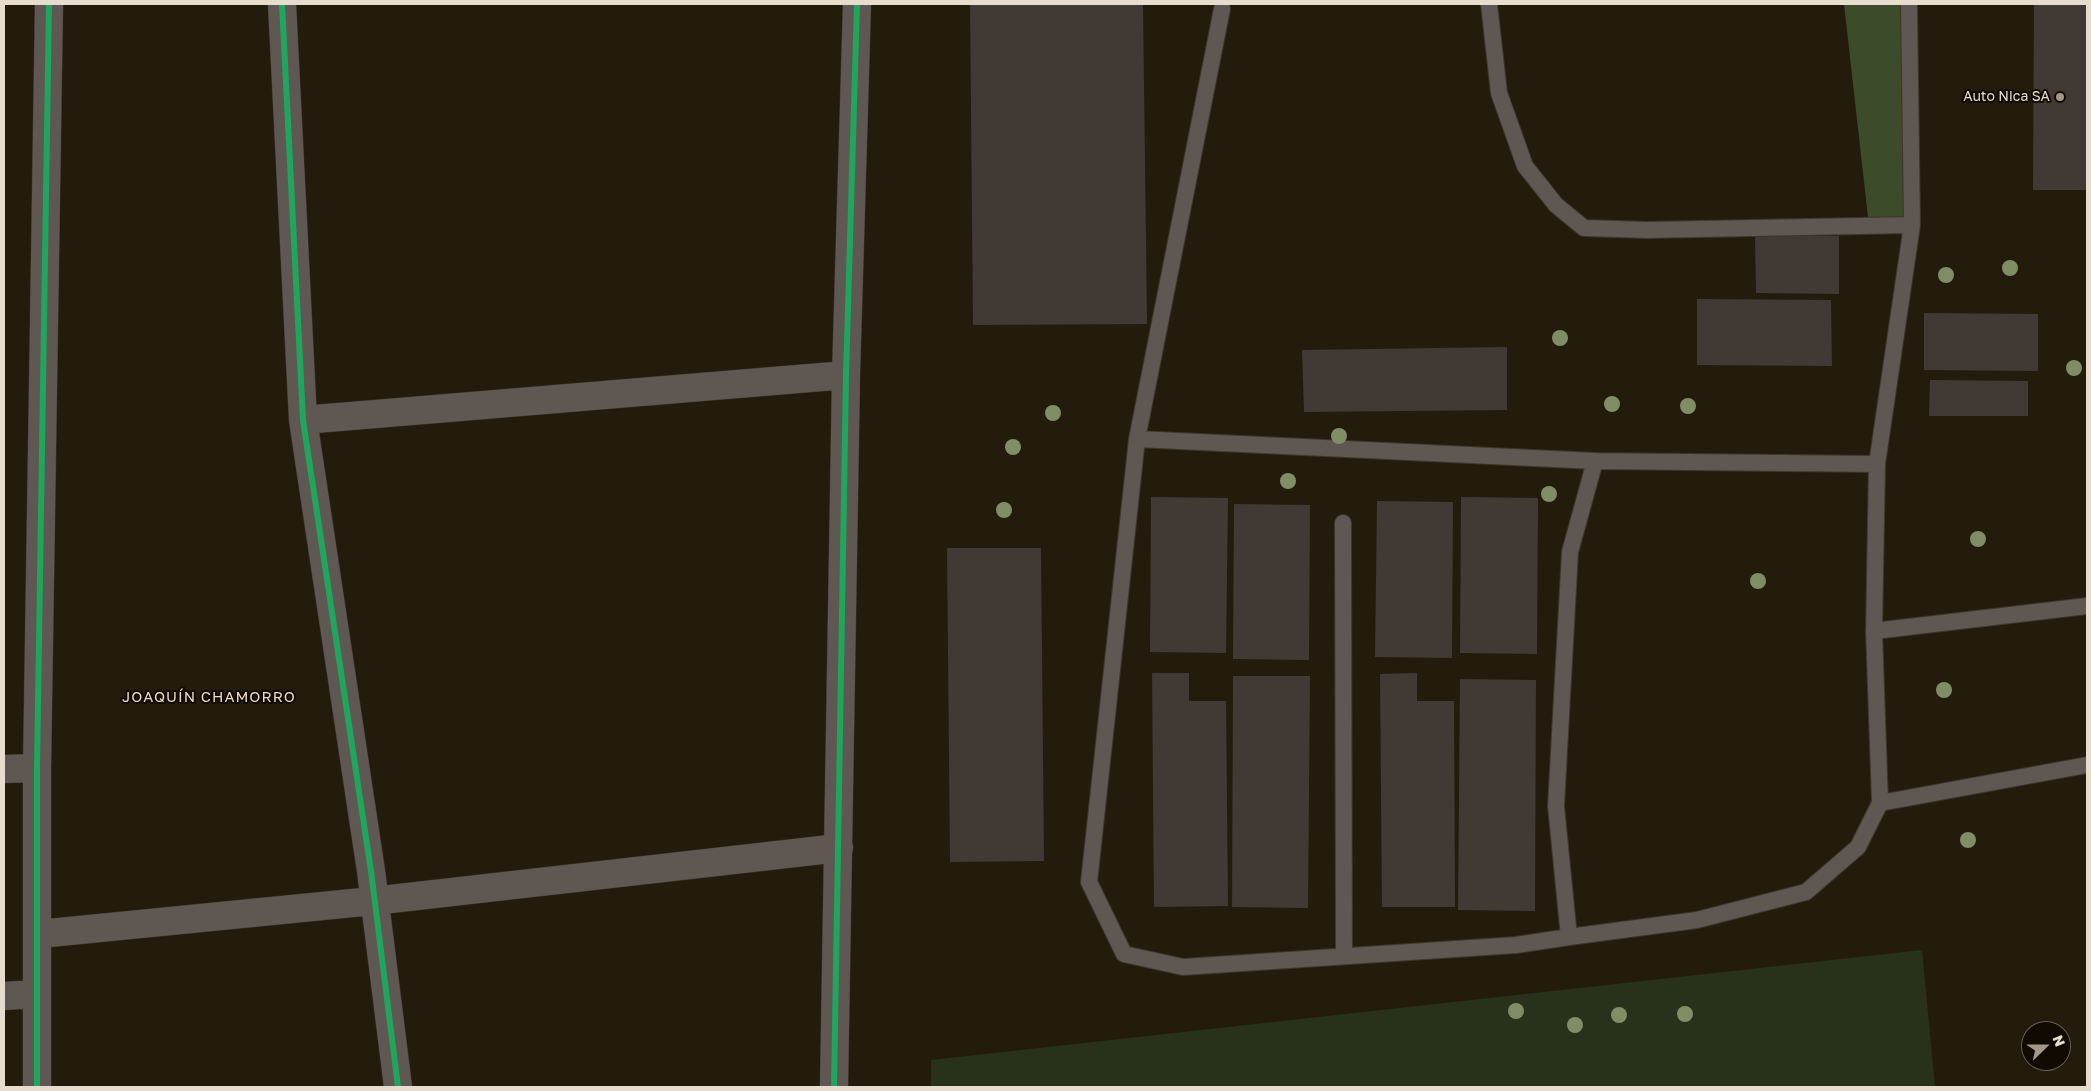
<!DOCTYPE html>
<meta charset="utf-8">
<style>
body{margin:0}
#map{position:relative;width:2091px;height:1091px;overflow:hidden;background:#231c0d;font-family:"Golos Text",sans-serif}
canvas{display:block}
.frame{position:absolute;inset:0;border:5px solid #e6ddce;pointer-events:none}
.north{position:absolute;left:2021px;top:1021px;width:50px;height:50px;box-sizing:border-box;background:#100a02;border:1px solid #665e54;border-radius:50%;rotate:68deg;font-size:14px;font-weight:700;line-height:20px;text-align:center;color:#e6ddce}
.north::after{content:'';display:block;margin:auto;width:18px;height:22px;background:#a2998a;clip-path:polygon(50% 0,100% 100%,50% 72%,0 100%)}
</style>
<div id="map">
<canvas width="2091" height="1091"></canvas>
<div class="frame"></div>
<div class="north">N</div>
</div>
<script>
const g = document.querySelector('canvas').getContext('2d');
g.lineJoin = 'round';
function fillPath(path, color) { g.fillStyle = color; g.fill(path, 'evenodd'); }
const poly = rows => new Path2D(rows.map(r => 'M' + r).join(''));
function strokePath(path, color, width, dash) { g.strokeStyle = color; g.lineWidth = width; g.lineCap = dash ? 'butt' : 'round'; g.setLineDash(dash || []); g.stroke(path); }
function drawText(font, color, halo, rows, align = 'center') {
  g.font = font + ' "Golos Text",sans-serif'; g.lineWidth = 4; g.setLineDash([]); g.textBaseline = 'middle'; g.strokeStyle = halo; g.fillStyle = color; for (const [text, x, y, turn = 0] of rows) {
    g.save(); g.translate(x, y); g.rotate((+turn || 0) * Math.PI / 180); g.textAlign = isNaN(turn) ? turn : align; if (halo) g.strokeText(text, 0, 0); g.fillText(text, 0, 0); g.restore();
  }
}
fillPath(poly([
 [1922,950,1935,1087,931,1087,931,1060]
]), '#28311c');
fillPath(poly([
 [1844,4,1909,4,1912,225,1869,226]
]), '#3c4b2a');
fillPath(poly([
 [970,4,1143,4,1147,324,973,325],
 [2034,4,2087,4,2087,190,2033,190],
 [1755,236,1839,236,1839,294,1756,293],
 [1697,299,1831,300,1832,366,1697,365],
 [1924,313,2038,314,2038,371,1924,370],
 [1507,347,1507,410,1304,412,1302,350],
 [1930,380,2028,381,2028,416,1929,416],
 [1151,497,1228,498,1226,653,1150,652],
 [1461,497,1538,498,1537,654,1460,653],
 [1377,501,1453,502,1452,658,1375,657],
 [1234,504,1310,505,1309,660,1233,659],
 [947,548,1041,548,1044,861,950,862],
 [1152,673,1189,673,1189,701,1226,701,1228,906,1154,907],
 [1417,673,1417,701,1454,701,1455,907,1382,907,1380,674],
 [1233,676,1310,676,1308,908,1232,907],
 [1460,679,1536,680,1535,911,1458,910]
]), '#413934');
const lane = poly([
 [1489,4,1499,93,1525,166,1556,205,1584,228,1647,230,1912,225],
 [1222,9,1137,439,1089,882,1124,954,1183,967,1516,945,1569,937],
 [1137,439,1595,461],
 [1877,464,1595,461,1570,552,1556,806,1569,937,1697,920,1806,892,1858,847,1880,803,1874,631,1877,464,1912,225,1909,4],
 [1343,523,1344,956],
 [1874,631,2087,606],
 [1880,803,2087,765]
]);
const street = poly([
 [282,4,303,420,371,871,398,1087],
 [303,420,846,375],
 [4,769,37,768],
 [39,934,373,901,839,848],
 [4,996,36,994],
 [37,1087,37,768,49,4],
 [834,1087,846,375,857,4]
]);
strokePath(lane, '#3d362a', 18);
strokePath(street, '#3d362a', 29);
strokePath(lane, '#5e5752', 16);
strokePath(street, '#5e5752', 28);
strokePath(poly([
 [282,4,303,420,371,871,398,1087],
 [37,1087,37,768,49,4],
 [834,1087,846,375,857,4]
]), '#20a55d', 6);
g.fillStyle = '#7f8e64';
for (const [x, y] of [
 [2010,268],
 [1946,275],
 [1560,338],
 [2074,368],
 [1612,404],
 [1688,406],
 [1053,413],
 [1339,436],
 [1013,447],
 [1288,481],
 [1549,494],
 [1004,510],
 [1978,539],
 [1758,581],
 [1944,690],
 [1968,840],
 [1516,1011],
 [1685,1014],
 [1619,1015],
 [1575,1025]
]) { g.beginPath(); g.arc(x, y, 8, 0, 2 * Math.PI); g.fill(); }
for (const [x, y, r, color] of [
 [2060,97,5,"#a2998a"]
]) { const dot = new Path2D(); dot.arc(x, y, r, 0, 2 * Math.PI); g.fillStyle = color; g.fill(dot); strokePath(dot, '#100a02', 2); }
drawText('14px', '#e6ddce', '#100a02', [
 ["Auto Nica SA",2050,97]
], 'right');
g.letterSpacing = '1px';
drawText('15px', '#ecdbbc', '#100a02', [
 ["JOAQUÍN CHAMORRO",209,697]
]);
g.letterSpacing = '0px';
</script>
